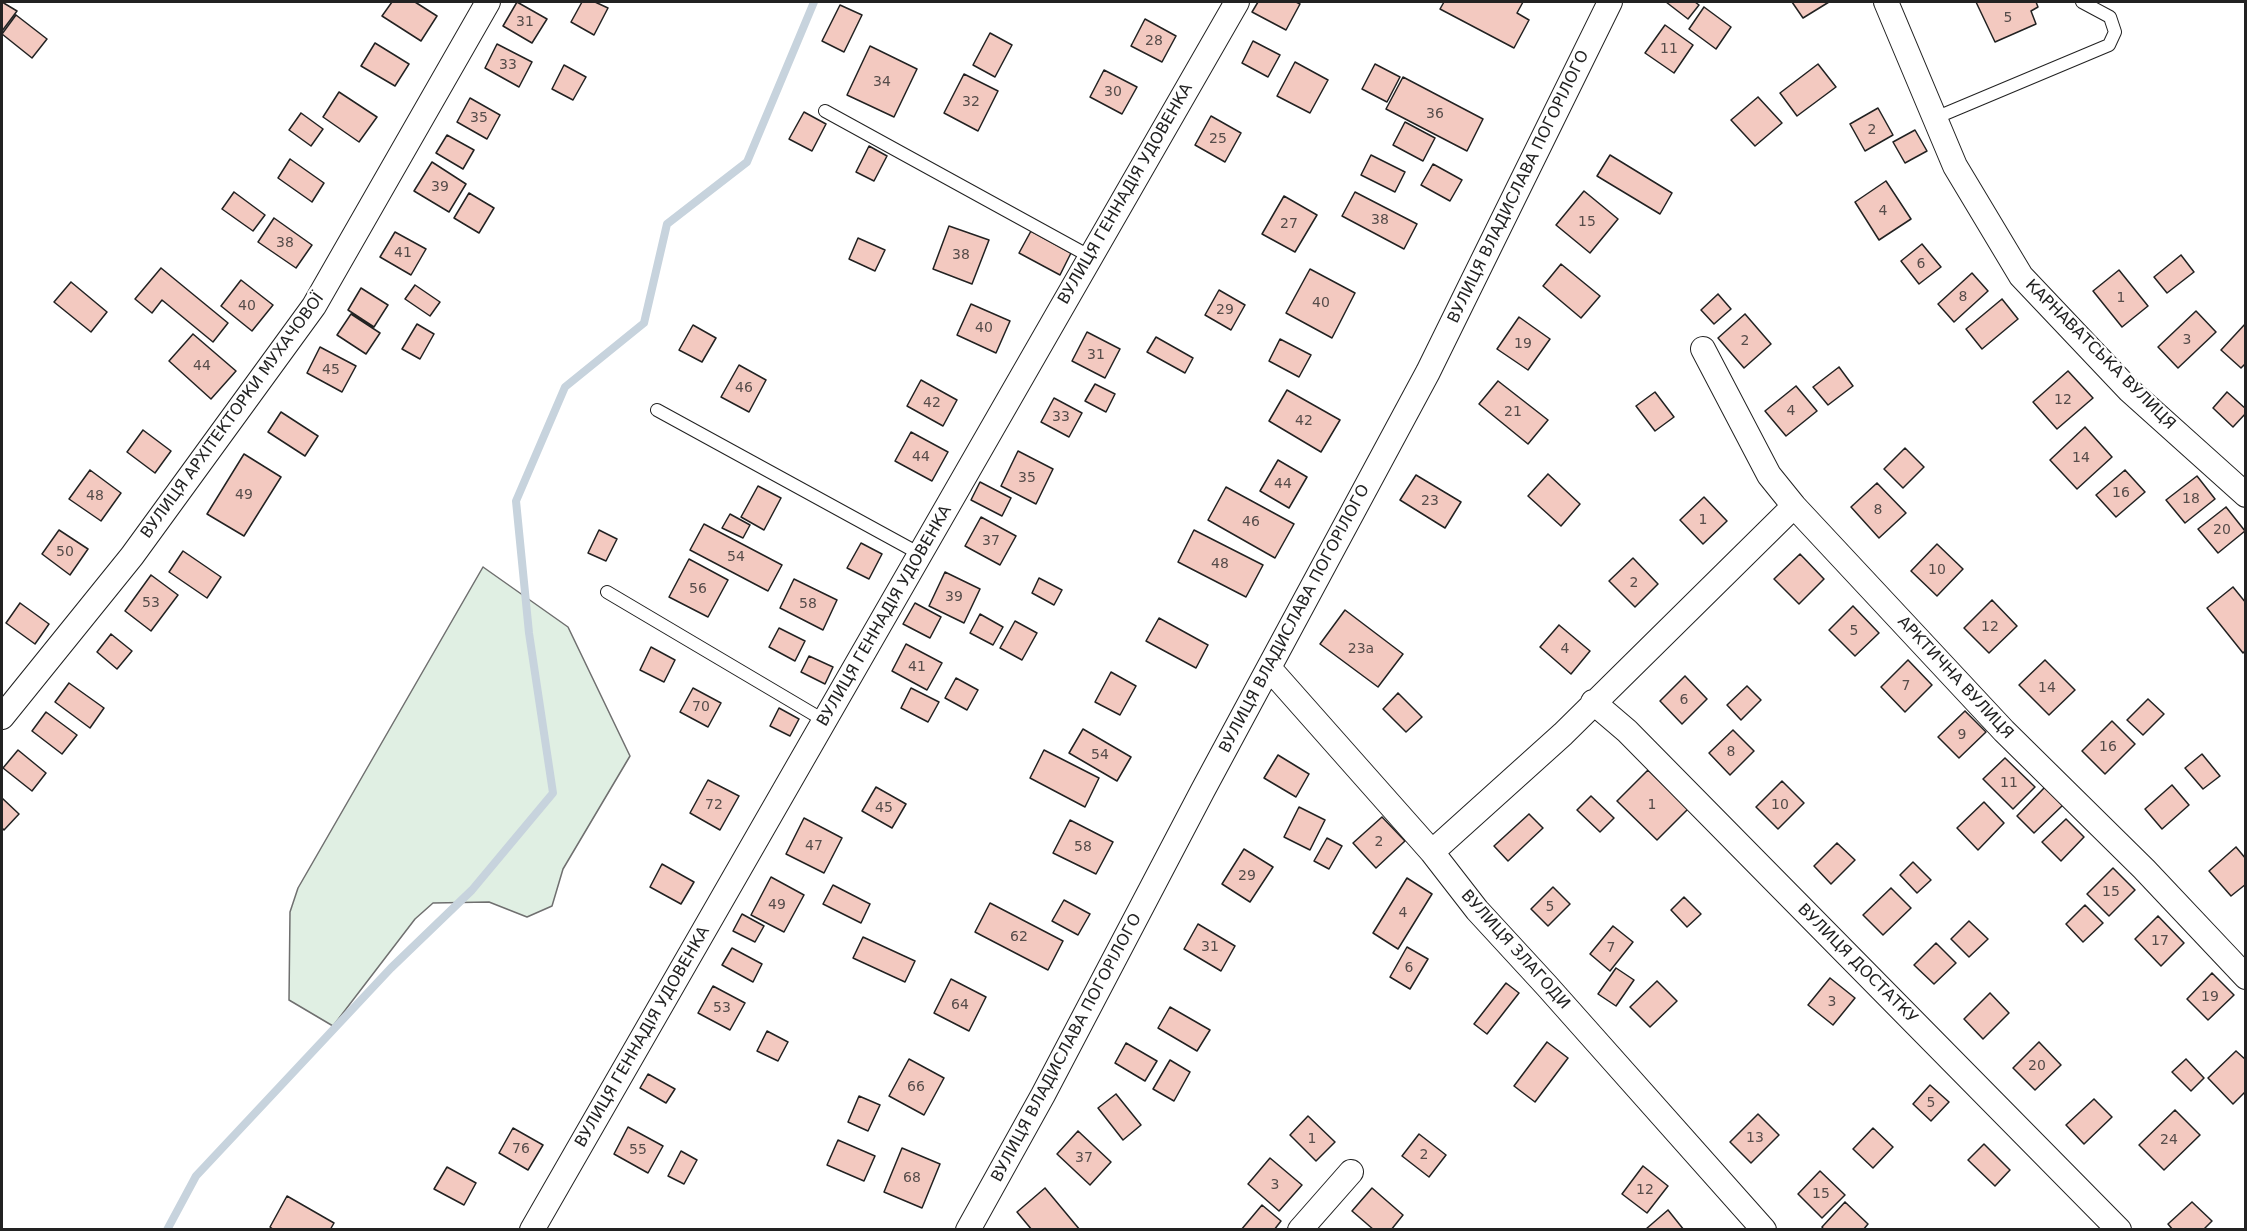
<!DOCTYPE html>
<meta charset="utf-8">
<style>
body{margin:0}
#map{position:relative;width:2247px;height:1231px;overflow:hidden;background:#fff;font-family:"DejaVu Sans",sans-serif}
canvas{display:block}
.frame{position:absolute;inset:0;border:3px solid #222;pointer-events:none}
</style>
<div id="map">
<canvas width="2247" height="1231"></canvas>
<div class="frame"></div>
</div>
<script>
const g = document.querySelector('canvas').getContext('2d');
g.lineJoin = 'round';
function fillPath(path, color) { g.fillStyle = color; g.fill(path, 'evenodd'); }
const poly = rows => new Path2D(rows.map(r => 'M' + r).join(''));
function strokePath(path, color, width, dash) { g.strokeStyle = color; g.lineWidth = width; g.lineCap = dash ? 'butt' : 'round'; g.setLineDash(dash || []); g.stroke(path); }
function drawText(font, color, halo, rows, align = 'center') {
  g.font = font + ' "DejaVu Sans",sans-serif'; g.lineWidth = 4.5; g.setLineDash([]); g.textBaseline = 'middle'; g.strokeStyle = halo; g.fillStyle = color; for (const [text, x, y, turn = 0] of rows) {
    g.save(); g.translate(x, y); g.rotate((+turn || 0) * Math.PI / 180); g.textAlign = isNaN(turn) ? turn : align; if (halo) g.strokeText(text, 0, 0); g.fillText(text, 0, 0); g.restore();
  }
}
const green = poly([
 [483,567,568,627,630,756,563,869,552,906,527,917,489,902,433,903,415,919,333,1026,289,1000,290,912,298,888,483,567]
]);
fillPath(green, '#e0efe3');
strokePath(green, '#6f6f6f', 1.5);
strokePath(poly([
 [167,1230,196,1176,391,968,472,890,553,793,529,633,516,501,565,387,644,323,667,224,747,162,814,2]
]), '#c7d3dd', 8);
const building = poly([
 [2,2,17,11,2,31,2,2],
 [392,2,415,2,437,16,421,41,382,16,392,2],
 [517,2,547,19,532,43,503,26,517,2],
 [582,2,595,2,608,8,594,35,571,22,582,2],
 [1258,2,1296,2,1300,4,1286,30,1252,12,1258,2],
 [1444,2,1523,2,1517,13,1529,20,1514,48,1440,9,1444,2],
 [1666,2,1695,2,1699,5,1688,19,1666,2],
 [1792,2,1829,2,1803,18,1792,2],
 [1976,2,2036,2,2038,7,2031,11,2036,24,1995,42,1976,2],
 [840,5,862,15,844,52,822,41,840,5],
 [1704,7,1731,27,1716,49,1689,29,1704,7],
 [16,15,47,39,32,58,2,34,16,15],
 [1145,19,1176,36,1162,62,1131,46,1145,19],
 [1665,25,1693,45,1674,73,1645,53,1665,25],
 [990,33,1012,45,995,77,973,65,990,33],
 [1253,41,1280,55,1268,77,1242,63,1253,41],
 [375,43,409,64,395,86,361,66,375,43],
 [497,44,532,62,519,87,485,68,497,44],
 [870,46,917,69,894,117,847,95,870,46],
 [1295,62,1328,80,1310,113,1277,96,1295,62],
 [1375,64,1400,77,1387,102,1362,89,1375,64],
 [1818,64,1836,87,1797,116,1780,93,1818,64],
 [564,65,586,77,573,100,552,89,564,65],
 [1104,70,1137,87,1122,114,1090,97,1104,70],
 [964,74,998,91,978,131,944,113,964,74],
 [1403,77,1483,119,1467,151,1386,109,1403,77],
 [339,92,377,117,359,142,323,117,339,92],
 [1758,97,1782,123,1755,146,1731,120,1758,97],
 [470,98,500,115,487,139,457,122,470,98],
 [1878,108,1893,135,1865,151,1850,124,1878,108],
 [804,112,826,124,812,151,789,139,804,112],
 [301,113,323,129,311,146,289,130,301,113],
 [1211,116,1241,133,1225,162,1195,145,1211,116],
 [1405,122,1435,138,1423,161,1393,145,1405,122],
 [1915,130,1927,151,1905,163,1893,142,1915,130],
 [447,135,474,150,463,169,436,153,447,135],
 [869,146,887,156,874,181,856,172,869,146],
 [1371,155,1405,172,1395,192,1361,175,1371,155],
 [1610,155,1672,193,1660,214,1597,176,1610,155],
 [290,159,324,183,312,202,278,178,290,159],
 [432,162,466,184,449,212,414,191,432,162],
 [1433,164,1462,180,1450,201,1421,185,1433,164],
 [1886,181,1911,219,1879,240,1855,202,1886,181],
 [1584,191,1618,219,1590,253,1556,225,1584,191],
 [234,192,265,215,253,231,222,209,234,192],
 [1355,192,1417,224,1404,249,1342,216,1355,192],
 [469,193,494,208,479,233,454,218,469,193],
 [1284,196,1317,215,1295,252,1262,234,1284,196],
 [274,218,312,245,296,268,258,242,274,218],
 [949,226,989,240,972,284,933,269,949,226],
 [1031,231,1071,253,1060,275,1019,253,1031,231],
 [395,232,426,249,411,275,380,257,395,232],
 [858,238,885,250,875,271,849,259,858,238],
 [1922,244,1941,267,1919,284,1901,261,1922,244],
 [2181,255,2194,272,2167,293,2154,277,2181,255],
 [1561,264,1600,296,1581,318,1543,286,1561,264],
 [161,268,228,323,213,342,162,300,152,313,135,299,161,268],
 [1310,269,1355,293,1332,338,1286,313,1310,269],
 [2119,270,2148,306,2122,327,2093,291,2119,270],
 [1972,273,1988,291,1954,322,1938,304,1972,273],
 [241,280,273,305,252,331,221,306,241,280],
 [71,282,107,312,91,332,54,302,71,282],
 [415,285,440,302,430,316,405,299,415,285],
 [361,288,388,305,374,327,348,310,361,288],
 [1219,290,1245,305,1231,330,1205,315,1219,290],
 [1718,294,1731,309,1714,324,1701,310,1718,294],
 [2002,299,2018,319,1982,349,1966,329,2002,299],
 [971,304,1010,321,996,353,957,335,971,304],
 [2196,311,2216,332,2178,368,2158,347,2196,311],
 [351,314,380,333,366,354,337,335,351,314],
 [1745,314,1771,344,1744,368,1718,338,1745,314],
 [1519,317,1550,339,1528,370,1497,349,1519,317],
 [2246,323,2246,363,2241,368,2221,350,2246,323],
 [417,324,434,334,420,359,402,349,417,324],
 [693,325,716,338,702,362,679,350,693,325],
 [1087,332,1120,349,1105,378,1072,361,1087,332],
 [193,334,236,371,211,399,169,361,193,334],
 [1156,337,1193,358,1185,373,1147,352,1156,337],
 [1280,339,1311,355,1299,377,1269,361,1280,339],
 [320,347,356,366,342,392,307,373,320,347],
 [739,365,766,380,749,412,721,397,739,365],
 [1839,367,1853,386,1828,405,1813,387,1839,367],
 [2068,371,2093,398,2057,429,2033,402,2068,371],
 [921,380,957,400,943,426,907,406,921,380],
 [1498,381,1548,420,1528,444,1479,404,1498,381],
 [1095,384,1115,394,1106,412,1085,401,1095,384],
 [1796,386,1817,411,1786,436,1765,411,1796,386],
 [1287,390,1340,420,1321,452,1269,421,1287,390],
 [1655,392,1674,417,1655,431,1636,406,1655,392],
 [2227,392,2246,409,2246,413,2233,427,2213,408,2227,392],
 [1054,398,1082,413,1069,437,1041,422,1054,398],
 [281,412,318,436,305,456,268,432,281,412],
 [2085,427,2112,457,2077,489,2050,460,2085,427],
 [143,430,171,451,155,473,127,452,143,430],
 [911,432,948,452,932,481,895,461,911,432],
 [1905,448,1924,467,1903,488,1884,469,1905,448],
 [1018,451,1053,469,1036,504,1001,486,1018,451],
 [244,454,281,477,244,536,207,514,244,454],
 [1278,460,1307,477,1289,508,1260,491,1278,460],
 [90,470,121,493,101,521,69,499,90,470],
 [2125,470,2145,492,2116,517,2096,495,2125,470],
 [1548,474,1580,504,1561,526,1528,496,1548,474],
 [1416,475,1461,502,1445,528,1400,500,1416,475],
 [2197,476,2215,499,2185,523,2166,500,2197,476],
 [980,482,1011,498,1002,516,971,500,980,482],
 [1877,483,1906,513,1879,538,1851,507,1877,483],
 [758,486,781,498,764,530,741,517,758,486],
 [1226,487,1294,524,1275,558,1208,520,1226,487],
 [1704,497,1727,521,1703,544,1680,520,1704,497],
 [2226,507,2245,531,2218,553,2198,529,2226,507],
 [730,514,750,525,743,538,722,528,730,514],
 [981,517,1016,536,1000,565,965,546,981,517],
 [704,524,782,565,768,591,690,550,704,524],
 [59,530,88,549,70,575,42,554,59,530],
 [599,530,617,539,606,561,588,553,599,530],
 [1194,530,1263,565,1246,597,1178,562,1194,530],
 [861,543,882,554,869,579,847,568,861,543],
 [1937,544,1963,569,1937,596,1911,571,1937,544],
 [183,551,221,577,207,598,169,572,183,551],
 [1800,554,1824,579,1799,604,1774,579,1800,554],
 [1633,558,1658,584,1635,607,1609,581,1633,558],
 [689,559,728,580,708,617,669,597,689,559],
 [945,572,980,589,964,623,929,606,945,572],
 [151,575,178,595,151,631,125,611,151,575],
 [1039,578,1062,590,1054,605,1032,593,1039,578],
 [794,579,837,600,823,630,780,608,794,579],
 [2233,587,2246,603,2246,650,2243,653,2207,608,2233,587],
 [1992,600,2017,626,1989,653,1964,628,1992,600],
 [20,603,49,624,35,644,6,623,20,603],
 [915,603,941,617,930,638,903,624,915,603],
 [1853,606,1879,633,1855,656,1829,630,1853,606],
 [1345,610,1403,654,1378,687,1320,644,1345,610],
 [980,614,1003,627,993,645,970,633,980,614],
 [1159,618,1208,645,1196,668,1146,641,1159,618],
 [1015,621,1037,633,1022,660,1000,648,1015,621],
 [1559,625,1590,651,1571,674,1540,647,1559,625],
 [779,628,805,641,795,661,769,647,779,628],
 [111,634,132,651,117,669,97,652,111,634],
 [906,644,942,663,927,690,892,671,906,644],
 [651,647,675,660,664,682,640,670,651,647],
 [809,656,833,667,825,684,801,672,809,656],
 [1908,660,1932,685,1905,712,1881,687,1908,660],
 [2045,660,2075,690,2049,715,2019,685,2045,660],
 [1111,672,1136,686,1120,715,1095,702,1111,672],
 [1685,676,1707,699,1682,724,1660,701,1685,676],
 [956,678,978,690,967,710,945,698,956,678],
 [69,683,104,708,90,728,55,702,69,683],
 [1747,686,1761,700,1741,720,1727,705,1747,686],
 [693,688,721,703,708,727,680,712,693,688],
 [911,688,939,702,928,722,901,708,911,688],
 [1398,693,1422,717,1406,732,1383,709,1398,693],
 [2148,699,2164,714,2143,735,2127,720,2148,699],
 [779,708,799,719,790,736,770,726,779,708],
 [1965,711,1986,732,1959,758,1938,737,1965,711],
 [46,712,77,735,62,754,32,731,46,712],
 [2112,721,2135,744,2105,774,2082,751,2112,721],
 [1083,729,1131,757,1117,781,1069,753,1083,729],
 [1733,730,1754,751,1730,775,1709,753,1733,730],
 [18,750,46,773,32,791,3,768,18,750],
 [1044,750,1099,778,1085,807,1030,778,1044,750],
 [2202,754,2220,776,2203,789,2185,768,2202,754],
 [1278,755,1309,774,1296,797,1264,778,1278,755],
 [2005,758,2035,787,2013,809,1983,779,2005,758],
 [1648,770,1688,809,1657,840,1617,801,1648,770],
 [708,780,739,796,720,830,690,813,708,780],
 [1782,781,1804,803,1778,829,1756,807,1782,781],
 [2172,785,2189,805,2162,829,2145,809,2172,785],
 [876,787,906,804,892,828,862,811,876,787],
 [2045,787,2063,805,2034,833,2017,816,2045,787],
 [1591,796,1614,818,1600,832,1577,810,1591,796],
 [2,798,19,814,4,830,2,828,2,798],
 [1984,802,2004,823,1978,850,1957,828,1984,802],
 [1299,807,1325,820,1310,850,1284,837,1299,807],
 [1529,814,1543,828,1508,861,1494,846,1529,814],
 [1382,817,1405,841,1376,868,1353,843,1382,817],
 [804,818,842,838,824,873,786,854,804,818],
 [2066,819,2084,837,2061,861,2042,842,2066,819],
 [1070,820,1113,842,1096,874,1053,853,1070,820],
 [1327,838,1342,846,1329,869,1314,861,1327,838],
 [1837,843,1855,860,1831,884,1814,866,1837,843],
 [2236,847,2246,859,2246,884,2231,896,2209,871,2236,847],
 [1244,849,1273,867,1250,902,1222,884,1244,849],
 [1913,862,1931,880,1917,893,1900,875,1913,862],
 [662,864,694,882,681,904,650,887,662,864],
 [2113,868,2135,890,2109,916,2087,894,2113,868],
 [771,877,804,895,784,932,751,915,771,877],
 [1407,878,1432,894,1398,949,1373,933,1407,878],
 [833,885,870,904,861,923,823,904,833,885],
 [1553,887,1570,904,1548,926,1531,909,1553,887],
 [1891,888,1911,908,1883,935,1863,915,1891,888],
 [1684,897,1701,914,1687,927,1671,910,1684,897],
 [1064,900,1090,914,1078,935,1052,921,1064,900],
 [990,903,1063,941,1048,970,975,932,990,903],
 [2085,905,2103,923,2083,942,2066,924,2085,905],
 [742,914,764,926,755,942,733,931,742,914],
 [2158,916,2184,943,2161,966,2135,939,2158,916],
 [1969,921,1988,939,1969,957,1951,939,1969,921],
 [1198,924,1235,946,1221,971,1184,949,1198,924],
 [1613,926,1633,942,1610,971,1590,954,1613,926],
 [863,937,915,961,905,982,853,958,863,937],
 [1936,943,1956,963,1934,984,1914,965,1936,943],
 [1407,947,1428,959,1410,989,1390,977,1407,947],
 [732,948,762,964,753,982,722,965,732,948],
 [1616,968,1634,980,1616,1006,1598,994,1616,968],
 [2212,973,2234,995,2208,1020,2187,999,2212,973],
 [1830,978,1855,998,1833,1025,1808,1005,1830,978],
 [951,979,986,997,969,1031,934,1013,951,979],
 [1657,981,1677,1001,1650,1027,1630,1007,1657,981],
 [1506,983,1519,993,1487,1034,1474,1024,1506,983],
 [713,986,745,1003,730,1030,698,1013,713,986],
 [1990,993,2009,1013,1983,1039,1964,1019,1990,993],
 [1170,1007,1210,1030,1197,1051,1158,1028,1170,1007],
 [767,1031,788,1042,778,1061,757,1051,767,1031],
 [1547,1042,1568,1058,1535,1102,1514,1086,1547,1042],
 [2039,1042,2061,1065,2035,1090,2013,1068,2039,1042],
 [1126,1043,1157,1061,1145,1081,1115,1063,1126,1043],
 [2236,1051,2246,1060,2246,1091,2233,1104,2208,1078,2236,1051],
 [909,1059,944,1078,924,1115,889,1096,909,1059],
 [2186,1059,2204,1078,2191,1091,2172,1072,2186,1059],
 [1170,1060,1190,1072,1174,1101,1153,1089,1170,1060],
 [648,1074,675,1089,666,1103,640,1088,648,1074],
 [1930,1085,1949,1102,1931,1121,1913,1104,1930,1085],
 [1116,1094,1141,1125,1123,1140,1098,1108,1116,1094],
 [859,1096,880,1105,868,1131,848,1122,859,1096],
 [2094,1099,2112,1117,2084,1144,2066,1125,2094,1099],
 [2175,1110,2200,1135,2164,1170,2139,1145,2175,1110],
 [1758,1114,1779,1135,1751,1163,1730,1142,1758,1114],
 [1308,1116,1335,1142,1316,1161,1290,1135,1308,1116],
 [628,1127,663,1146,648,1173,614,1154,628,1127],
 [513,1128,543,1145,528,1170,499,1153,513,1128],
 [1873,1128,1893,1147,1873,1168,1853,1149,1873,1128],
 [1078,1131,1111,1162,1090,1185,1057,1154,1078,1131],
 [1419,1134,1446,1155,1429,1177,1402,1156,1419,1134],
 [838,1140,875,1156,864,1181,827,1165,838,1140],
 [1984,1144,2010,1170,1995,1186,1968,1160,1984,1144],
 [902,1148,940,1164,922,1208,884,1192,902,1148],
 [681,1151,697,1160,684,1184,668,1176,681,1151],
 [1270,1158,1302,1185,1279,1211,1248,1184,1270,1158],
 [1643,1166,1668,1186,1647,1213,1622,1194,1643,1166],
 [447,1167,476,1183,464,1205,434,1189,447,1167],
 [1820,1171,1845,1195,1822,1218,1798,1194,1820,1171],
 [1045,1188,1080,1230,1032,1230,1017,1212,1045,1188],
 [1372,1188,1403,1215,1391,1230,1374,1230,1352,1211,1372,1188],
 [287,1196,334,1223,330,1230,274,1230,270,1227,287,1196],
 [1845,1202,1868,1224,1863,1230,1824,1230,1822,1227,1845,1202],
 [2192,1202,2212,1221,2203,1230,2173,1230,2168,1224,2192,1202],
 [1262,1205,1281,1221,1274,1230,1241,1230,1262,1205],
 [1668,1210,1684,1230,1646,1230,1646,1229,1668,1210]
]);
fillPath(building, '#f3c9c0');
strokePath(building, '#222', 1.5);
const lane = poly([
 [825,111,1089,256],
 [1935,118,2109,45,2115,32,2110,17,2082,2],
 [657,410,920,554],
 [607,592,825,721]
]);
const street = poly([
 [1886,2,1955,166,2021,276,2129,390,2246,495],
 [1703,349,1769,475,1794,506,2004,731,2144,869,2246,977],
 [1269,668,1432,852,1477,910,1547,986,1764,1230],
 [1593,702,1627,731,2119,1230],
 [2,717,132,556,314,306,488,2],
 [1432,852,1563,734,1794,506],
 [532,1230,1237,2],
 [968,1230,1043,1095,1203,790,1428,372,1610,2],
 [1300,1230,1351,1172]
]);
strokePath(lane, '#222', 14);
strokePath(street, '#222', 26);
strokePath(lane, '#fff', 12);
strokePath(street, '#fff', 24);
drawText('14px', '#564c4a', null, [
 ["5",2008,18],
 ["31",525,22],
 ["28",1154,41],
 ["11",1669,49],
 ["33",508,65],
 ["34",882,82],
 ["30",1113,92],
 ["32",971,102],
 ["36",1435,114],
 ["35",479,118],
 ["2",1872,130],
 ["25",1218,139],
 ["39",440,187],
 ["4",1883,211],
 ["38",1380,220],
 ["15",1587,222],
 ["27",1289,224],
 ["38",285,243],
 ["41",403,253],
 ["38",961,255],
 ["6",1921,264],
 ["8",1963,297],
 ["1",2121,298],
 ["40",1321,303],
 ["40",247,306],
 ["29",1225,310],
 ["40",984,328],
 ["3",2187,340],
 ["2",1745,341],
 ["19",1523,344],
 ["31",1096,355],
 ["44",202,366],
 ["45",331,370],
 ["46",744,388],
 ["12",2063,400],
 ["42",932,403],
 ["4",1791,411],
 ["21",1513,412],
 ["33",1061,417],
 ["42",1304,421],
 ["44",921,457],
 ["14",2081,458],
 ["35",1027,478],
 ["44",1283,484],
 ["16",2121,493],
 ["49",244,495],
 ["48",95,496],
 ["18",2191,499],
 ["23",1430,501],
 ["8",1878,510],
 ["1",1703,520],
 ["46",1251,522],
 ["20",2222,530],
 ["37",991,541],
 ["50",65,552],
 ["54",736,557],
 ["48",1220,564],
 ["10",1937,570],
 ["2",1634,583],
 ["56",698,589],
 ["39",954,597],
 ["53",151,603],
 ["58",808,604],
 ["12",1990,627],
 ["5",1854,631],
 ["23а",1361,649],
 ["4",1565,649],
 ["41",917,667],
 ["7",1906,686],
 ["14",2047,688],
 ["6",1684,700],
 ["70",701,707],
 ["9",1962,735],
 ["16",2108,747],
 ["8",1731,752],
 ["54",1100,755],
 ["11",2009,783],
 ["72",714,805],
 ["1",1652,805],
 ["10",1780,805],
 ["45",884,808],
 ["2",1379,842],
 ["47",814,846],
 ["58",1083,847],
 ["29",1247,876],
 ["15",2111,892],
 ["49",777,905],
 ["5",1550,907],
 ["4",1403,913],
 ["62",1019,937],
 ["17",2160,941],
 ["31",1210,947],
 ["7",1611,948],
 ["6",1409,968],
 ["19",2210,997],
 ["3",1832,1002],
 ["64",960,1005],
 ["53",722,1008],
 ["20",2037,1066],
 ["66",916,1087],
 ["5",1931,1103],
 ["13",1755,1138],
 ["1",1312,1139],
 ["24",2169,1140],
 ["76",521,1149],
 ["55",638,1150],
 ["2",1424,1155],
 ["37",1084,1158],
 ["68",912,1178],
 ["3",1275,1185],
 ["12",1645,1190],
 ["15",1821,1194]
]);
drawText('16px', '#222', '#fff', [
 ["ВУЛИЦЯ ВЛАДИСЛАВА ПОГОРІЛОГО",1519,187,-64],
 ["ВУЛИЦЯ ГЕННАДІЯ УДОВЕНКА",1126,194,-60],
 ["КАРНАВАТСЬКА ВУЛИЦЯ",2100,355,45],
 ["ВУЛИЦЯ АРХІТЕКТОРКИ МУХАЧОВОЇ",233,416,-54],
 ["ВУЛИЦЯ ГЕННАДІЯ УДОВЕНКА",885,616,-60],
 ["ВУЛИЦЯ ВЛАДИСЛАВА ПОГОРІЛОГО",1295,619,-62],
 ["АРКТИЧНА ВУЛИЦЯ",1955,678,47],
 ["ВУЛИЦЯ ЗЛАГОДИ",1515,950,48],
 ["ВУЛИЦЯ ДОСТАТКУ",1857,964,45],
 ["ВУЛИЦЯ ГЕННАДІЯ УДОВЕНКА",643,1037,-60],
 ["ВУЛИЦЯ ВЛАДИСЛАВА ПОГОРІЛОГО",1067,1048,-62]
]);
</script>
